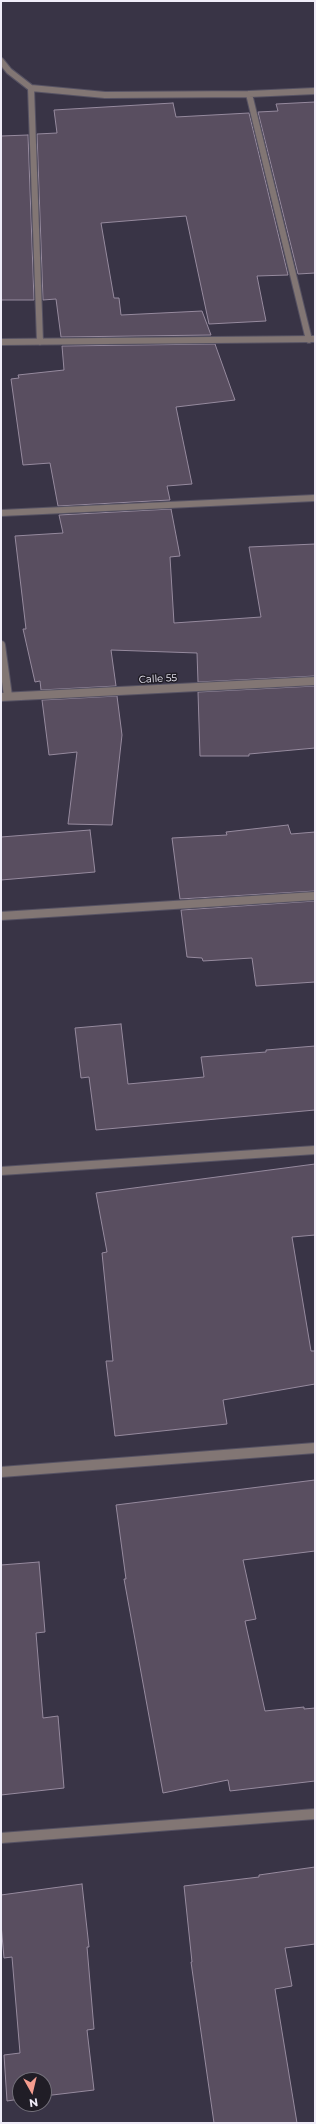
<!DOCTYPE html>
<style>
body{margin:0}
#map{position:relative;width:316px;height:2124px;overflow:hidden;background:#393446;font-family:Montserrat,sans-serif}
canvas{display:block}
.frame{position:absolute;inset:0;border:2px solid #f0edf9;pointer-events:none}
.north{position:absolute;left:12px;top:2072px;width:40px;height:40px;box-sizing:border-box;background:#201d26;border:1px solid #73707a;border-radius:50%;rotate:172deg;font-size:11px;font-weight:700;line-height:16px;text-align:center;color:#f0edf9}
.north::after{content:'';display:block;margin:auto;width:14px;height:18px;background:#f59d8f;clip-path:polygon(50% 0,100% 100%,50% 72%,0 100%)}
</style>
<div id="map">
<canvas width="316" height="2124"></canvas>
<div class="frame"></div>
<div class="north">N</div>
</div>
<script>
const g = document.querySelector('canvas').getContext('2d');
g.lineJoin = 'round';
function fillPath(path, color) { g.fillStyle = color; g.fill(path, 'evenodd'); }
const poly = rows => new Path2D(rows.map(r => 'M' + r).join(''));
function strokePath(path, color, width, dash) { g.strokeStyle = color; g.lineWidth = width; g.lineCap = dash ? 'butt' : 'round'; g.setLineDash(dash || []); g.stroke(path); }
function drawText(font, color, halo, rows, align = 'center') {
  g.font = font + ' Montserrat,sans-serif'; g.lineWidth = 3; g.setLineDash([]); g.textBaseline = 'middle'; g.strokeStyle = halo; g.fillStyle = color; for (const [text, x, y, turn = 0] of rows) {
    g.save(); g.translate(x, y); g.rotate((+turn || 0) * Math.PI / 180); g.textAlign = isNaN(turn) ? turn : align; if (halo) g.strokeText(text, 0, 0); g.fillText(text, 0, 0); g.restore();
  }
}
const building = poly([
 [315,102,315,273,298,274,258,112,278,111,276,104,315,102],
 [173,103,176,117,249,113,288,275,257,276,266,321,209,324,186,216,101,223,114,298,119,298,121,315,202,311,211,335,61,337,56,299,43,300,37,134,57,133,54,110,173,103],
 [28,135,34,300,1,300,1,136,28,135],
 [215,344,235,400,176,407,192,484,167,486,170,500,58,506,50,463,23,465,11,379,19,378,18,375,64,370,62,346,215,344],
 [171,509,180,556,170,557,174,623,261,617,249,547,315,544,315,676,198,682,197,653,111,650,116,686,41,690,40,681,35,682,23,629,26,629,15,536,63,533,59,515,171,509],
 [315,686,315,748,249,754,249,756,200,756,198,692,315,686],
 [117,696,122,735,112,825,68,824,77,752,49,755,42,700,117,696],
 [288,825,291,834,315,832,315,891,180,899,172,838,227,835,226,832,288,825],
 [90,830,95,872,1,880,1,837,90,830],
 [315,901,315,982,256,986,252,958,203,961,202,958,187,957,181,910,315,901],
 [121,1024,128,1084,204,1077,201,1057,266,1052,266,1050,315,1046,315,1110,96,1130,89,1077,81,1078,75,1028,121,1024],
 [315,1164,315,1235,292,1237,311,1351,315,1351,315,1384,223,1400,227,1424,115,1436,106,1361,113,1361,102,1253,107,1252,96,1193,315,1164],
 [315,1480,315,1551,243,1560,256,1619,245,1621,265,1711,304,1707,304,1709,315,1708,315,1781,230,1791,228,1780,163,1793,124,1579,126,1579,116,1505,315,1480],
 [39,1562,45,1632,36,1633,43,1718,58,1716,64,1788,1,1795,1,1565,39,1562],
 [315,1867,315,1944,285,1948,292,1986,275,1989,297,2123,214,2123,191,1962,192,1962,184,1886,259,1877,259,1875,315,1867],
 [82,1884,89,1947,87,1947,94,2029,87,2030,94,2090,44,2096,44,2080,20,2080,20,2099,7,2101,4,2055,20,2053,12,1957,4,1958,1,1924,1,1895,82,1884]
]);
fillPath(building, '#594e60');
strokePath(building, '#968a9e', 1);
const streetFar2 = poly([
 [1,61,9,71,31,88,105,95,249,94,315,91],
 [31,88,40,342],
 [249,94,309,340],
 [1,342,315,339],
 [1,513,315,498]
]);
const streetFar1 = poly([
 [1,645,8,696],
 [1,697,315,681],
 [1,916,315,896],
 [1,1171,315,1150]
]);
const street = poly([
 [1,1472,315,1448],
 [1,1838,315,1814]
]);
strokePath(streetFar2, '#565263', 8);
strokePath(streetFar1, '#565263', 10);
strokePath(street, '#565263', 12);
strokePath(streetFar2, '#827674', 6);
strokePath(streetFar1, '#827674', 8);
strokePath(street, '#827674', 10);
drawText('10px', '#f0edf9', '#201d26', [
 ["Calle 55",158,679,-3]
]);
</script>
